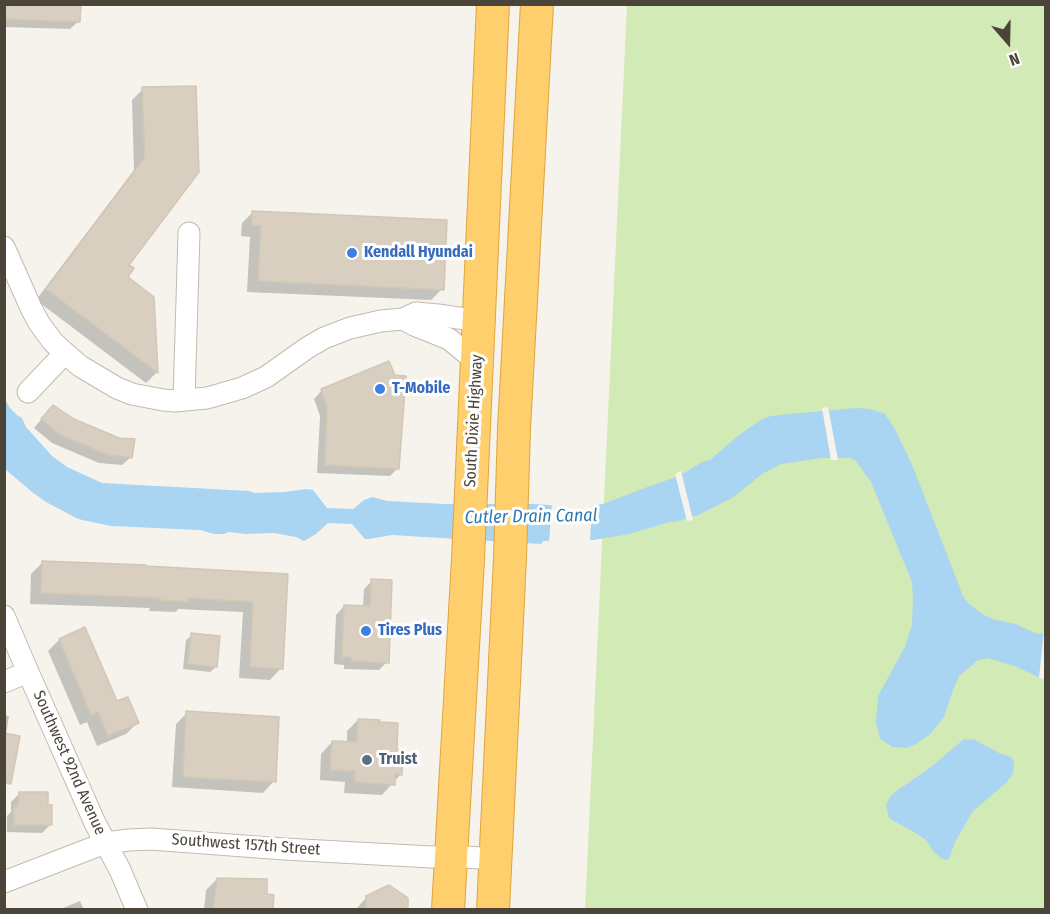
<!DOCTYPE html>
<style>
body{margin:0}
#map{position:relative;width:1050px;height:914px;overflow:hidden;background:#f6f3ec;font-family:"Fira Sans Condensed",sans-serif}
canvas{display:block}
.frame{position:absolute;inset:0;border:6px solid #4b4439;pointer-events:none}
.north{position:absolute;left:978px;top:12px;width:60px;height:60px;-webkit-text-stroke:4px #fff;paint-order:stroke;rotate:160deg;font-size:16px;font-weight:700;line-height:24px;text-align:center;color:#4b4439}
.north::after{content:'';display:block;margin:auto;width:21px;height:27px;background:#4b4439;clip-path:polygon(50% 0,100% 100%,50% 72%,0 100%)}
</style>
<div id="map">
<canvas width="1050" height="914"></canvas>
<div class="frame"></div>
<div class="north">N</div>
</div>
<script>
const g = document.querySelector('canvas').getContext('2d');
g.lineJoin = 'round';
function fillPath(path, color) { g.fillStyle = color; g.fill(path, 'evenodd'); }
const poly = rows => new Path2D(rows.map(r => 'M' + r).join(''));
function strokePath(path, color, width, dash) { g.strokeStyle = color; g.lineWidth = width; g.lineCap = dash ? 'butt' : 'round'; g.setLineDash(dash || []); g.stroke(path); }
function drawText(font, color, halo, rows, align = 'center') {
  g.font = font + ' "Fira Sans Condensed",sans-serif'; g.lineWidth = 6; g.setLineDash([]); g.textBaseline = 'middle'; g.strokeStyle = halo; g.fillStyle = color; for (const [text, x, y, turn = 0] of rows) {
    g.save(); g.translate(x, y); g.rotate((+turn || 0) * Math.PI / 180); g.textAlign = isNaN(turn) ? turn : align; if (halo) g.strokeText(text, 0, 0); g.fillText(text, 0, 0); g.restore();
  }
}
fillPath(poly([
 [627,5,1045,5,1045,909,585,910]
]), '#d2eab5');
fillPath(poly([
 [4,398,10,408,17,415,22,418,26,427,52,456,67,467,102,483,249,491,255,493,285,492,306,489,313,490,327,508,353,509,364,500,372,497,388,501,445,504,533,504,584,507,603,504,642,489,673,478,688,471,702,462,710,460,739,435,762,419,771,416,790,414,856,408,870,409,885,414,895,429,913,467,963,596,968,603,984,615,996,620,1016,624,1035,633,1039,634,1045,632,1045,675,1038,677,1015,666,987,658,977,661,959,676,953,690,944,717,930,734,916,744,907,748,893,747,880,739,876,722,878,696,905,647,912,625,913,600,912,582,871,482,855,460,850,458,822,458,781,464,762,474,732,498,698,515,675,522,669,522,629,534,612,537,593,540,543,541,541,544,392,535,369,539,365,539,352,524,328,523,316,534,304,541,296,537,274,533,245,534,229,532,224,534,214,534,200,530,111,526,78,519,46,502,32,492,5,469],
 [964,739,975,740,1001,754,1011,757,1014,762,1013,773,1007,782,973,811,955,842,949,859,946,860,941,858,934,852,927,841,919,835,889,818,886,805,890,797,898,790,931,767]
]), '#a9d4f2');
fillPath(poly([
 [828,407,838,460,831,460,822,408],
 [681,471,693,520,687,521,675,474],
 [552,502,592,503,590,543,549,544],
 [1044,629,1046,629,1046,678,1044,679,1039,678]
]), '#f6f3ec');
fillPath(poly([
 [4,4,79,21,70,29,4,27],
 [194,87,127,265,126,277,152,298,156,373,146,383,36,300,134,170,132,100,143,89],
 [253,212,442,289,431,300,247,292,250,237,241,236,242,223],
 [394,377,398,468,390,476,317,473,320,416,314,399,322,390],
 [45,415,131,457,122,465,99,463,52,443,34,428],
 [42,563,286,575,281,668,270,680,239,678,243,612,178,609,176,612,149,611,150,608,30,604,31,574],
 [372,581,387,662,379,670,344,669,344,665,334,664,336,615,344,606,363,607,364,589],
 [85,629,116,703,137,723,126,734,97,746,87,722,80,725,48,651,59,640],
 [192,635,216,667,210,672,183,669,186,640],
 [187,713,274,781,263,793,172,787,176,724],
 [4,715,9,716,6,735,4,770],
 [358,720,395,751,401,774,382,795,344,793,345,782,320,780,321,754,332,742,347,743,347,731],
 [19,794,50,825,42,833,7,832,7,816,11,812,11,802],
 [217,879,265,895,273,896,272,910,204,910,206,890],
 [367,897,406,899,406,910,355,910],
 [80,901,84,910,58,910]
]), '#0003');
const building = poly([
 [4,4,81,4,80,22,4,19,4,4],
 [196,86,199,172,129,265,134,268,128,277,154,297,158,373,46,289,145,157,142,87,196,86],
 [252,211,447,220,444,290,258,281,261,226,252,225,252,211],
 [389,361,395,375,406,376,399,469,325,465,327,407,321,389,389,361],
 [53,405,74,419,119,438,135,439,132,458,108,455,61,435,41,419,53,405],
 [42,561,146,565,146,566,288,574,283,669,250,667,253,602,188,598,188,602,160,600,160,598,41,593,42,561],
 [371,579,392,580,389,663,351,661,352,657,342,657,344,605,370,606,371,579],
 [85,627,117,701,128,697,139,723,108,736,98,712,91,715,59,639,85,627],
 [191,633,220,636,217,667,188,664,191,633],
 [186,711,279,717,276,782,183,777,186,711],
 [358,719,380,720,379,722,398,723,397,750,403,750,402,775,395,774,395,785,355,782,355,771,330,770,332,741,357,742,358,719],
 [4,733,20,736,11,784,4,783,4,733],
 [19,792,48,792,48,805,52,805,52,825,14,825,14,806,18,807,19,792],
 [217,878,267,879,267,894,274,895,273,909,213,909,217,878],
 [389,885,408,898,408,909,366,909,366,896,389,885]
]);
fillPath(building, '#d8cfc1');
strokePath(building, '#d3c7b4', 1.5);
const minor = poly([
 [4,247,31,308,39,323,53,342,65,353,80,366,117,388,132,394,163,400,175,401,207,398,242,388,266,377,307,348,324,338,350,328,381,321,403,319,416,313,438,315,479,321],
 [403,319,414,325,449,339,477,362],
 [28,392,65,353],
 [184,400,189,233],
 [4,616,28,672,95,823,120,870,137,910],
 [4,682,28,672],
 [4,882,105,843,129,840,151,839,284,849,431,857,451,856,495,859]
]);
const highway = poly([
 [448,910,468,559,493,4],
 [493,910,510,558,514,429,537,4]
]);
strokePath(minor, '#c2bbae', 23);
strokePath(highway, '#e0a43c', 34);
strokePath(minor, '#fff', 21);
strokePath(highway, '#ffcf6e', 32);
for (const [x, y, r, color] of [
 [352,253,6,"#3f7fe0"],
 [380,389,6,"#3f7fe0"],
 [366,631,6,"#3f7fe0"],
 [367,760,6,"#5c6f8a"]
]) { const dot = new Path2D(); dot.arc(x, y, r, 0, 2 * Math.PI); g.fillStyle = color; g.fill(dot); strokePath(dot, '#fff', 2); }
drawText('bold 16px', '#366cbe', '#fff', [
 ["Kendall Hyundai",364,253],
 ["T-Mobile",392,389],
 ["Tires Plus",378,631]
], 'left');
drawText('16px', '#4b4439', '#fff', [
 ["South Dixie Highway",474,421,-87],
 ["Southwest 92nd Avenue",69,763,66],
 ["Southwest 157th Street",246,845,4]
]);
drawText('bold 16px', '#4e5e75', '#fff', [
 ["Truist",379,760]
], 'left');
drawText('italic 18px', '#2e7ab2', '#fff', [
 ["Cutler Drain Canal",531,517,-1]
]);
</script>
